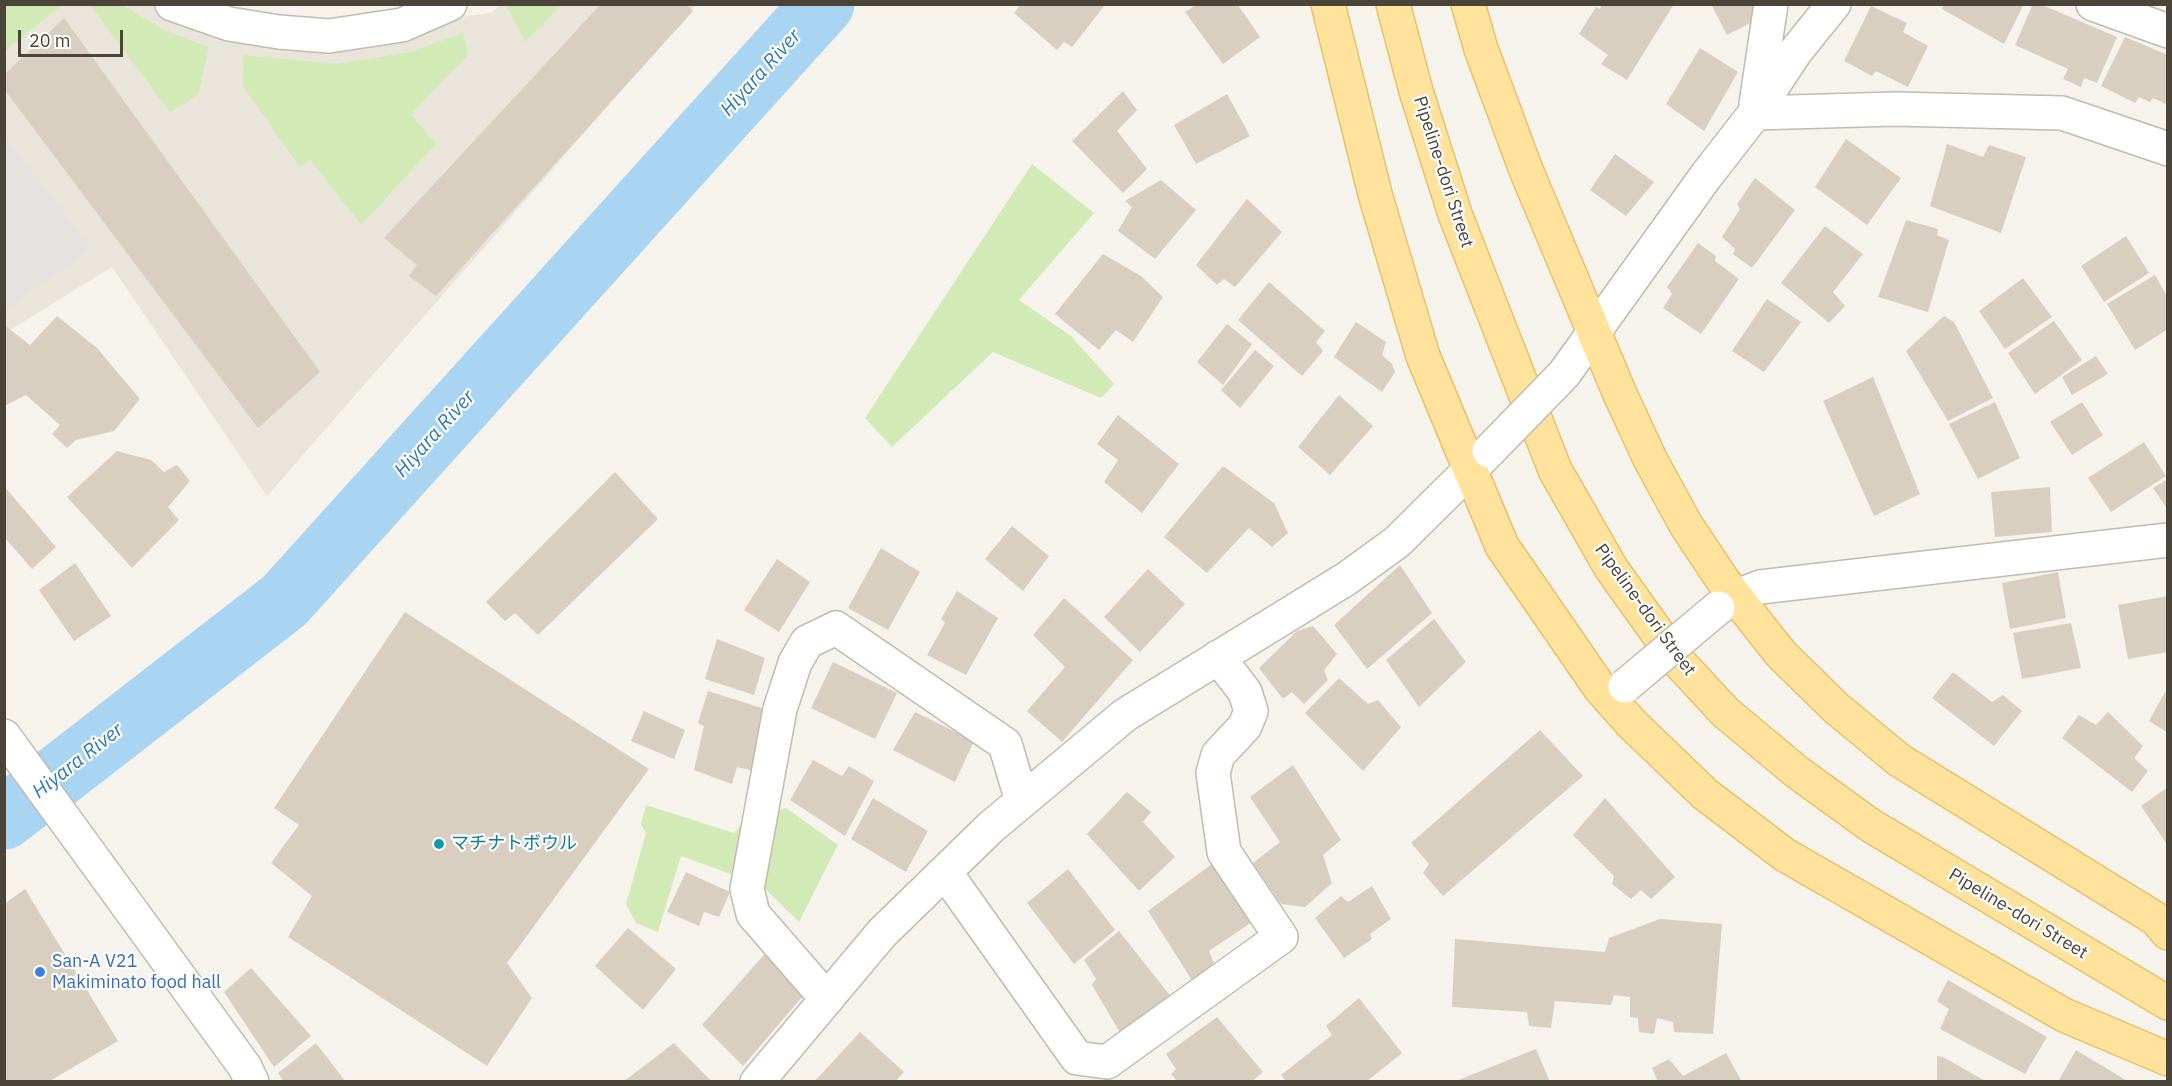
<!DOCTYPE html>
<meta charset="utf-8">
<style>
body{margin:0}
#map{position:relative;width:2172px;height:1086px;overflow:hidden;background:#f6f3ec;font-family:"IBM Plex Sans",sans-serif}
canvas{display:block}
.frame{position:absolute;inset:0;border:6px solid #4b4439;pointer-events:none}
.scale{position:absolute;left:18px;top:30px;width:105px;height:27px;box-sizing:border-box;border:3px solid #4b4439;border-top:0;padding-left:8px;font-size:18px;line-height:21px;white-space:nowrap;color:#4b4439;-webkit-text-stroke:4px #fff;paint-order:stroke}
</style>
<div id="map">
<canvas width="2172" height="1086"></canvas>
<div class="frame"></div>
<div class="scale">20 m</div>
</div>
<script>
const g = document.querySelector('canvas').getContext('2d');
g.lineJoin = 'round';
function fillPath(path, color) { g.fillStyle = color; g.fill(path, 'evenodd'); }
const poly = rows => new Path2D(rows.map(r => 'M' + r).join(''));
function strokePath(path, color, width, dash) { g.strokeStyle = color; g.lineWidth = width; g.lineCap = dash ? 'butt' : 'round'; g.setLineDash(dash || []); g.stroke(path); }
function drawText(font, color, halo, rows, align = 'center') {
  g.font = font + ' "IBM Plex Sans","Noto Sans JP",sans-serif'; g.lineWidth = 4.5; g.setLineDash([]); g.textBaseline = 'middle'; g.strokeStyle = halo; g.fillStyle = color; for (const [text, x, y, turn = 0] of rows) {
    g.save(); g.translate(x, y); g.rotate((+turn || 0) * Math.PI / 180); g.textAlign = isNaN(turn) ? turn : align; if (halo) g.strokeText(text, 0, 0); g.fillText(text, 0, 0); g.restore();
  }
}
fillPath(poly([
 [5,5,171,5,271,42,491,13,500,5,696,5,267,496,112,267,5,333]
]), '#eae5da');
fillPath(poly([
 [5,4,62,4,62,5,5,51],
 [92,5,122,5,164,30,209,47,198,95,170,112,91,6],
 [506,5,561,5,525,42],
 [463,33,468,54,411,114,436,144,361,225,310,159,300,167,242,85,244,55,337,64,411,52],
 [1032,164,1094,213,1019,300,1071,336,1114,384,1101,398,993,352,892,447,865,418],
 [646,805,734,833,747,818,786,808,838,845,799,922,761,885,681,856,658,932,636,923,626,904,646,833,641,824]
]), '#d2eab5');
fillPath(poly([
 [4,135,92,249,5,310,4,310]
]), '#e5e3e0');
strokePath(poly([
 [4,818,284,601,823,4]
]), '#a9d4f2', 63);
fillPath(poly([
 [601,4,686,4,693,11,436,296,409,276,417,265,384,238],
 [1602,4,1674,4,1627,80,1601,64,1608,55,1579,34,1596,7,1600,9],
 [1711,4,1756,4,1762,17,1727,35],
 [1944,4,2024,4,2004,44,1942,9],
 [2033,4,2040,4,2117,37,2097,83,2084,78,2081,87,2063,79,2068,69,2015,45],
 [1020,5,1105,5,1072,47,1064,42,1057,50,1014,13],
 [1196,5,1238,5,1260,37,1223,64,1185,12],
 [1871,6,1907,23,1903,32,1928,46,1908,87,1876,71,1872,76,1844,61],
 [64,18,320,372,258,428,4,89,4,75],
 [2125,37,2168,55,2168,105,2153,98,2150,102,2139,97,2135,103,2101,86],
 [1700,48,1738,72,1704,131,1666,104],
 [1123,91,1137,110,1117,131,1147,169,1123,193,1072,141],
 [1227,94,1250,136,1196,164,1174,125],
 [1846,139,1901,178,1867,225,1815,187],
 [1947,144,1983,157,1989,145,2026,157,2001,233,1930,206],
 [1615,154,1654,182,1626,216,1590,190],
 [1755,178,1795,210,1752,268,1733,254,1735,249,1722,237,1740,209,1737,204],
 [1161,180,1196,210,1155,259,1118,231,1132,207,1125,201],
 [1247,199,1282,232,1235,287,1224,279,1217,285,1196,265],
 [1906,220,1938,229,1937,235,1949,240,1928,312,1878,297],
 [1825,226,1863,254,1833,292,1845,306,1829,323,1781,283],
 [2126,236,2149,273,2104,302,2081,266],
 [1698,243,1716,256,1715,261,1739,279,1701,334,1663,308,1672,294,1667,287],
 [1103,254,1141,276,1163,297,1133,342,1116,330,1099,350,1055,314],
 [2155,275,2168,298,2168,329,2135,350,2107,304],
 [2023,278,2052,317,2005,349,1979,311],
 [1269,282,1325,331,1316,342,1323,351,1302,376,1238,320],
 [1767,299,1801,322,1764,372,1732,351],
 [57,316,97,348,140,399,114,431,76,440,67,448,52,434,60,425,26,395,4,406,4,328,7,327,30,345],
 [1944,316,1954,322,1993,398,1948,421,1906,351],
 [2054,321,2082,360,2035,394,2008,353],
 [1356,322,1386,342,1382,355,1392,364,1395,372,1382,392,1334,357],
 [1227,324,1252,344,1223,385,1197,362],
 [1255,350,1274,366,1240,408,1221,390],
 [2096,356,2108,374,2072,395,2062,377],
 [1873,377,1920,494,1874,516,1823,401],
 [1339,395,1373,426,1330,475,1298,447],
 [1995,402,2020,458,1978,479,1949,424],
 [2082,402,2103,435,2072,455,2050,422],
 [1118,415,1179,464,1142,513,1104,482,1118,460,1097,444],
 [2144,442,2166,476,2111,512,2088,478],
 [117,451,151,460,164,472,177,465,190,481,168,507,179,520,132,568,67,497],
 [1223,466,1274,503,1288,533,1272,547,1249,528,1207,573,1164,537],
 [615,472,658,519,538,635,515,613,505,621,486,602],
 [2168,479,2168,510,2153,488],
 [4,486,56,547,32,569,4,537],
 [2050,487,2052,532,1995,537,1991,492],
 [1012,526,1049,556,1023,591,985,559],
 [881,548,920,572,888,630,848,608],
 [777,559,810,582,779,632,744,610],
 [75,563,111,616,74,641,39,590],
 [1400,565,1432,613,1367,669,1334,625],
 [1148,569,1185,604,1140,652,1104,617],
 [2058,572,2066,618,2010,629,2002,583],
 [957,591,998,618,966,675,927,655,945,623,941,619],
 [2168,596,2168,652,2128,659,2118,605],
 [1064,598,1133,660,1062,742,1027,711,1065,667,1033,635],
 [405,612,649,769,507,963,532,998,487,1066,288,937,312,896,271,863,299,825,274,808],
 [1434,619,1466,662,1419,707,1386,660],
 [2071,623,2081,668,2022,679,2013,633],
 [1313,626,1337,654,1324,670,1328,680,1304,704,1292,692,1283,699,1259,668,1297,631],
 [717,639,765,658,754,695,705,679],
 [833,662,897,693,875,739,811,708],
 [1953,672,1992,702,2003,695,2022,711,1994,746,1932,698],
 [1339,678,1368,704,1378,700,1401,727,1363,771,1305,713],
 [708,691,768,710,753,771,737,767,732,784,694,770,704,726,698,723],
 [2165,692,2168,694,2168,733,2149,721],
 [644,711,685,730,674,759,631,741],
 [915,712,974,741,955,782,893,750],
 [2108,712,2143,746,2134,758,2148,771,2132,792,2062,738,2079,715,2096,725],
 [1540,730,1583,776,1443,896,1423,873,1429,864,1411,843],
 [813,760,842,776,849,766,874,781,845,836,790,800],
 [1293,765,1341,840,1323,855,1332,883,1305,907,1281,904,1253,863,1280,842,1250,797],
 [2168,787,2168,846,2141,806],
 [1127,792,1151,812,1143,822,1175,857,1139,891,1087,834],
 [873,798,928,831,906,872,851,839],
 [1605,798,1675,877,1651,899,1641,890,1631,899,1612,884,1614,876,1573,835],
 [1216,861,1255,920,1209,951,1217,971,1195,985,1148,911],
 [1068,869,1115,930,1074,964,1027,903],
 [686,872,730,892,719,917,704,912,699,926,667,912],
 [1372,886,1391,919,1370,934,1372,939,1344,958,1315,918,1341,896,1348,902],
 [25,889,118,1041,48,1082,4,1082,4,904],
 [1660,919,1722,924,1713,1034,1674,1032,1673,1022,1657,1018,1654,1034,1639,1032,1638,1018,1630,1017,1630,997,1614,995,1611,1005,1555,1001,1551,1028,1529,1026,1527,1012,1452,1007,1455,939,1605,952,1609,938],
 [628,928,676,969,643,1010,595,966],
 [1119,931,1176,1003,1125,1041,1092,985,1096,979,1084,960],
 [770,948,809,989,743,1066,702,1025],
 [251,968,311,1036,274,1067,224,992],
 [1948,980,2047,1037,2025,1074,1940,1029,1949,1009,1937,1001],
 [1359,998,1402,1053,1366,1082,1287,1082,1281,1075,1332,1035,1326,1026],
 [1217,1017,1263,1072,1251,1082,1178,1082,1171,1074,1176,1069,1166,1054],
 [860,1032,904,1072,895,1082,814,1082],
 [316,1043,346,1082,284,1082,278,1073],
 [674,1043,712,1082,623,1082],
 [1536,1049,1550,1082,1457,1082,1456,1081],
 [2076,1050,2129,1082,2058,1082],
 [1726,1053,1742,1082,1658,1082,1652,1068,1669,1059,1683,1076],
 [1937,1056,1943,1057,1987,1082,1937,1082]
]), '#d8cfc1');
const minor = poly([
 [172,4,229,24,279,32,329,36,402,25,450,4],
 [2093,4,2168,31],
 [1756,104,1771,4],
 [1755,113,1895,109,2062,113,2168,149],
 [1564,374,1706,176,1755,113,1796,51,1834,4],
 [1718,608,1735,597,1760,587,2168,540],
 [4,736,245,1067,252,1082],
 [945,872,1077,1058,1107,1062,1281,937,1224,852,1213,773,1218,755,1245,726,1251,711,1245,692,1218,657],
 [827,999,753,914,747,889,780,709,795,663,807,642,836,628,1005,744,1022,801],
 [757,1082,882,933,991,827,1125,715,1346,579,1397,542,1489,451]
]);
const major = poly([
 [1328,4,1375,194,1423,356,1502,546,1600,688,1631,723,1705,794,1785,855,2064,1015,2168,1059],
 [1393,4,1416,91,1455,214,1555,470,1611,568,1676,659,1725,712,1797,772,1870,825,2168,1003],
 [1468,4,1481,49,1526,170,1620,394,1650,459,1686,525,1724,582,1781,654,1835,707,1899,760,2156,919,2168,933]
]);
strokePath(minor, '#c2bbae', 36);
strokePath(major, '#e6c16a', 36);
strokePath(minor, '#fff', 33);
strokePath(major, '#ffe39c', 33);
const minorBridge = poly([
 [1489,451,1564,374],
 [1625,686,1718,608]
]);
strokePath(minorBridge, '#c2bbae', 36, []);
strokePath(minorBridge, '#fff', 33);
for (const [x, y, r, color] of [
 [439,844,6,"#0f9aa8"],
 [40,972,6,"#3f7fe0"]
]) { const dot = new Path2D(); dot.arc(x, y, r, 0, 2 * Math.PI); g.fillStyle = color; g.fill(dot); strokePath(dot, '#fff', 2); }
drawText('18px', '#4b4439', '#fff', [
 ["Pipeline-dori Street",1443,172,72],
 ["Pipeline-dori Street",1645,610,54],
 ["Pipeline-dori Street",2018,914,31]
]);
drawText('18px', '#0d838f', '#fff', [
 ["マチナトボウル",451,844]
], 'left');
drawText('18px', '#366cbe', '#fff', [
 ["San-A V21",52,962],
 ["Makiminato food hall",52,983]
], 'left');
drawText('italic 20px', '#2e7ab2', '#fff', [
 ["Hiyara River",761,73,-48],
 ["Hiyara River",435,434,-48],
 ["Hiyara River",78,761,-38]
]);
</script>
